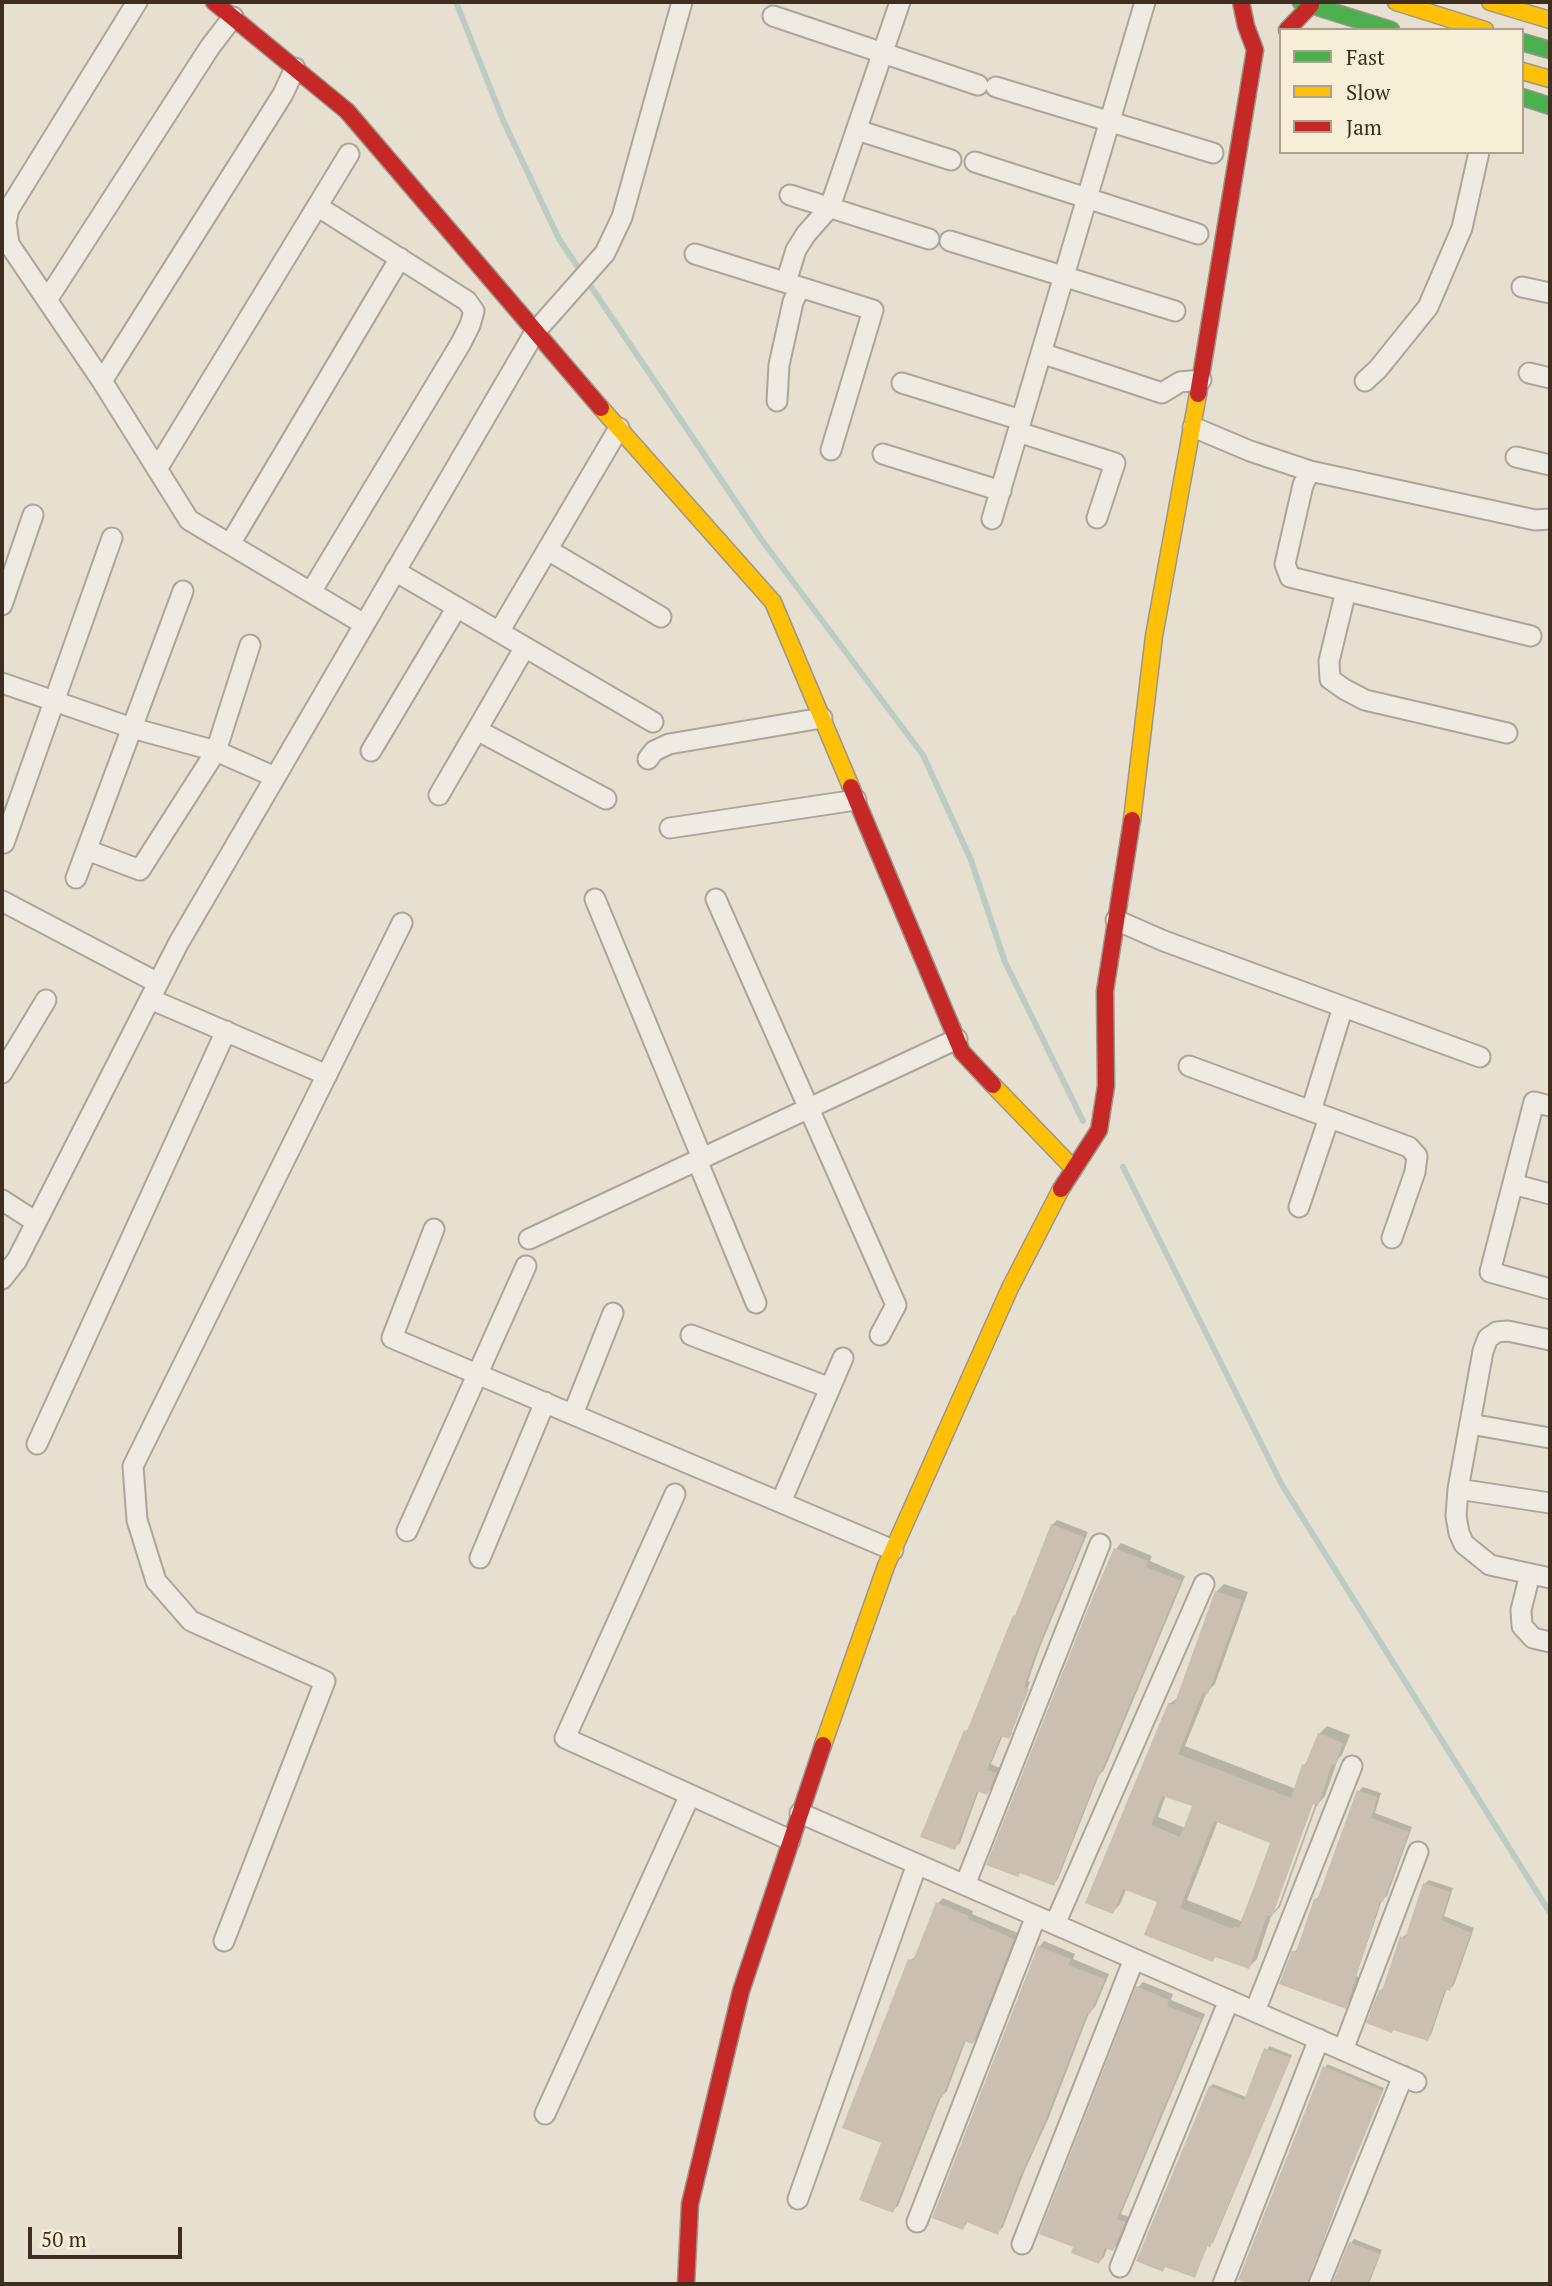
<!DOCTYPE html>
<style>
body{margin:0}
#map{position:relative;width:1552px;height:2286px;overflow:hidden;background:#e7e0d1;font-family:"PT Serif",serif}
canvas{display:block}
.frame{position:absolute;inset:0;border:4px solid #3d2e20;pointer-events:none}
.legend{position:absolute;left:1279px;top:28px;width:245px;height:126px;box-sizing:border-box;background:#f7eed8;border:2px solid #ada18e;margin:0;padding:9px 12px;list-style:none;font-size:21px;color:#3d2e20}
.legend li{display:flex;align-items:center;gap:14px;height:35px}
.legend b{width:35px;border:2px solid #ada18e}
.scale{position:absolute;left:28px;top:2227px;width:154px;height:32px;box-sizing:border-box;border:4px solid #3d2e20;border-top:0;padding-left:9px;font-size:21px;line-height:24px;white-space:nowrap;color:#3d2e20;-webkit-text-stroke:5px #f7eed8;paint-order:stroke}
</style>
<div id="map">
<canvas width="1552" height="2286"></canvas>
<div class="frame"></div>
<ul class="legend">
<li><b style="height:9px;background:#4caf50"></b>Fast</li>
<li><b style="height:9px;background:#ffc107"></b>Slow</li>
<li><b style="height:9px;background:#c62828"></b>Jam</li>
</ul>
<div class="scale">50 m</div>
</div>
<script>
const g = document.querySelector('canvas').getContext('2d');
g.lineJoin = 'round';
function fillPath(path, color) { g.fillStyle = color; g.fill(path, 'evenodd'); }
const poly = rows => new Path2D(rows.map(r => 'M' + r).join(''));
function strokePath(path, color, width, dash) { g.strokeStyle = color; g.lineWidth = width; g.lineCap = dash ? 'butt' : 'round'; g.setLineDash(dash || []); g.stroke(path); }
fillPath(poly([
 [1057,1520,1088,1532,1040,1647,1028,1681,1030,1682,1010,1733,1013,1733,1009,1737,1003,1735,991,1764,1000,1768,992,1788,987,1793,979,1790,960,1843,954,1848,966,1731,970,1727,1052,1525],
 [1121,1543,1152,1556,1150,1561,1185,1576,1104,1770,1099,1775,1058,1879,1053,1884,1090,1607,1116,1549],
 [1224,1584,1248,1592,1215,1684,1207,1692,1185,1746,1296,1789,1304,1765,1309,1759,1319,1734,1327,1726,1350,1735,1342,1755,1338,1759,1325,1796,1317,1805,1280,1907,1271,1916,1257,1959,1249,1967,1217,1956,1212,1960,1159,1901,1127,1888,1120,1904,1113,1912,1169,1704,1179,1697,1217,1591],
 [1166,1795,1194,1805,1185,1828,1158,1817],
 [1314,1796,1318,1797,1278,1907,1272,1913],
 [1218,1821,1272,1842,1241,1921,1187,1900],
 [1363,1787,1381,1793,1375,1813,1412,1827,1387,1896,1382,1900,1356,1976,1359,1977,1350,2002,1345,2007,1294,1952,1298,1948,1315,1900,1320,1895,1359,1791],
 [1429,1880,1453,1888,1444,1916,1474,1928,1454,1985,1450,1989,1447,1988,1431,2035,1427,2039,1380,1991,1384,1987,1402,1937,1408,1934,1424,1884],
 [943,1898,973,1911,972,1914,1018,1933,978,2037,973,2042,966,2040,947,2091,941,2097,898,2206,892,2211,884,2142,910,1960,917,1956,938,1903],
 [1044,1941,1075,1954,1073,1959,1109,1974,1095,2007,1089,2013,1049,2117,1025,2170,1003,2227,997,2233,969,2221,963,2228,1039,1947],
 [1143,1982,1173,1994,1171,2000,1205,2014,1121,2214,1129,2217,1118,2244,1113,2249,1108,2247,1104,2257,1099,2262,1138,1987],
 [1269,2046,1292,2055,1213,2243,1208,2245,1195,2276,1210,2087,1213,2084,1246,2097],
 [1327,2064,1384,2088,1341,2192,1318,2256,1313,2258,1303,2284,1255,2284,1240,2279],
 [1354,2239,1382,2250,1369,2284,1339,2284,1351,2243]
]), '#0003');
strokePath(poly([
 [456,2,503,120,559,239,761,539,923,755,971,860,1005,962,1083,1121],
 [1123,1167,1282,1485,1550,1913]
]), '#bcccc2', 6);
fillPath(poly([
 [1051,1524,1084,1537,1035,1654,1024,1687,1029,1689,1009,1739,1001,1736,987,1770,996,1773,987,1795,977,1791,955,1850,920,1837,964,1730,967,1731,1013,1615,1015,1616],
 [1114,1548,1148,1561,1146,1567,1181,1581,1099,1777,1097,1776,1054,1886,1020,1873,1018,1877,986,1865,1089,1606],
 [1215,1591,1242,1600,1208,1694,1203,1692,1178,1754,1291,1798,1302,1764,1305,1765,1318,1733,1343,1743,1335,1765,1332,1764,1318,1806,1313,1804,1272,1917,1267,1915,1249,1969,1215,1957,1213,1962,1144,1935,1157,1902,1123,1889,1113,1914,1085,1903,1168,1703,1174,1705],
 [1162,1796,1192,1806,1180,1837,1151,1825],
 [1214,1821,1270,1843,1239,1928,1234,1926,1233,1929,1180,1908],
 [1357,1790,1377,1797,1371,1818,1409,1832,1383,1902,1380,1901,1346,2009,1279,1984,1292,1951,1296,1952,1314,1899,1317,1900],
 [1423,1883,1450,1892,1441,1920,1471,1933,1450,1991,1445,1989,1428,2041,1393,2030,1392,2033,1366,2023,1379,1990,1382,1991,1400,1936,1405,1938],
 [936,1902,969,1916,968,1919,1014,1939,973,2044,964,2041,942,2098,939,2097,893,2213,859,2200,881,2143,842,2128,908,1959,913,1961],
 [1038,1946,1071,1959,1068,1965,1105,1979,1090,2014,1087,2013,1044,2124,1020,2177,998,2235,966,2222,963,2230,932,2218],
 [1136,1986,1169,2000,1167,2006,1201,2019,1117,2219,1125,2222,1113,2251,1105,2248,1099,2264,1071,2253,1073,2247,1039,2234],
 [1264,2048,1291,2058,1210,2248,1207,2246,1195,2278,1165,2267,1163,2272,1136,2261,1209,2086,1244,2100],
 [1323,2066,1383,2091,1339,2196,1307,2284,1250,2284,1238,2280],
 [1349,2242,1380,2254,1367,2284,1332,2284]
]), '#cbbfb2');
const street = poly([
 [137,2,9,209,6,222,9,244,102,381,189,520,364,624],
 [773,16,978,85],
 [996,87,1213,153],
 [857,130,951,160],
 [975,162,1198,234],
 [790,195,929,239],
 [950,241,1175,311],
 [695,254,873,310,831,450],
 [786,282,796,250,806,234,830,207,900,2],
 [1522,287,1550,293],
 [47,300,210,47,233,17],
 [1041,353,1162,393,1180,382,1201,380],
 [1529,373,1550,378],
 [102,381,283,94,295,68],
 [1365,381,1378,369,1428,307,1462,228,1479,152],
 [902,383,1021,420],
 [777,401,779,365,793,302,800,287],
 [1193,427,1250,451,1310,471,1535,520,1550,519],
 [1018,432,1115,463,1097,518],
 [883,454,1001,491],
 [1516,457,1550,465],
 [157,469,349,154],
 [1310,471,1303,485,1285,564,1290,577,1531,636],
 [992,519,1145,2],
 [230,544,400,258],
 [548,550,661,617],
 [395,571,653,722],
 [1346,591,1329,661,1330,679,1344,689,1365,700,1507,733],
 [311,592,461,343,470,325,474,311,467,301,317,206],
 [2,605,33,515],
 [499,632,619,428],
 [2,683,132,728,216,751,275,777],
 [477,730,606,799],
 [371,751,457,607],
 [648,759,654,751,669,744,822,718],
 [439,795,525,647],
 [670,828,856,800],
 [4,843,112,538],
 [87,850,140,870,216,751,250,645],
 [76,878,183,591],
 [595,899,702,1158],
 [716,899,896,1305,880,1335],
 [2,901,158,983],
 [1116,920,1164,941,1480,1057],
 [150,999,327,1075],
 [1189,1066,1409,1147,1417,1156,1415,1172,1392,1238],
 [2,1073,46,1000],
 [1550,1106,1534,1102,1490,1272,1550,1289],
 [1311,1111,1343,1007],
 [697,1160,756,1303],
 [1513,1184,1550,1194],
 [2,1200,36,1222],
 [1299,1207,1329,1118],
 [434,1229,392,1338,893,1550],
 [529,1239,957,1039],
 [2,1279,17,1260,178,944,535,332,605,253,622,217,682,2],
 [691,1335,830,1388],
 [1550,1340,1508,1331,1497,1332,1488,1338,1483,1351,1458,1489,1456,1516,1459,1533,1464,1544,1490,1565,1550,1578],
 [573,1414,613,1313],
 [1470,1424,1550,1438],
 [37,1444,226,1031],
 [1458,1489,1550,1503],
 [675,1494,565,1738,790,1840],
 [781,1502,843,1358],
 [407,1531,526,1266],
 [480,1558,545,1402],
 [1530,1574,1521,1610,1522,1626,1533,1638,1550,1642],
 [800,1813,1416,2082],
 [965,1885,1100,1544],
 [1055,1924,1204,1584],
 [224,1941,325,1681,191,1621,156,1581,137,1520,133,1466,402,923],
 [1255,2011,1352,1766],
 [1343,2050,1418,1852],
 [545,2114,690,1795],
 [798,2199,917,1864],
 [917,2222,1036,1916],
 [1022,2244,1134,1959],
 [1120,2267,1229,2000],
 [1223,2284,1319,2039],
 [1319,2284,1403,2076]
]);
const fast = poly([
 [1301,2,1391,30],
 [1522,42,1550,50],
 [1522,97,1550,106]
]);
const slow = poly([
 [1396,2,1485,30],
 [1490,2,1550,20],
 [1522,71,1550,79],
 [601,408,773,602,851,787],
 [1132,820,1154,636,1198,394],
 [993,1085,1074,1169],
 [823,1745,886,1566,1010,1288,1061,1189]
]);
const jam = poly([
 [214,2,347,111,601,408],
 [1287,30,1311,5],
 [1198,394,1255,50,1246,26,1241,2],
 [851,787,962,1052,993,1085],
 [1061,1189,1099,1130,1106,1086,1105,991,1132,820],
 [686,2284,690,2204,741,1991,823,1745]
]);
strokePath(street, '#ada599', 23);
strokePath(fast, '#9c958a', 19);
strokePath(slow, '#9c958a', 19);
strokePath(jam, '#9c958a', 19);
strokePath(street, '#efebe3', 19);
strokePath(fast, '#4caf50', 16);
strokePath(slow, '#ffc107', 16);
strokePath(jam, '#c62828', 16);
</script>
